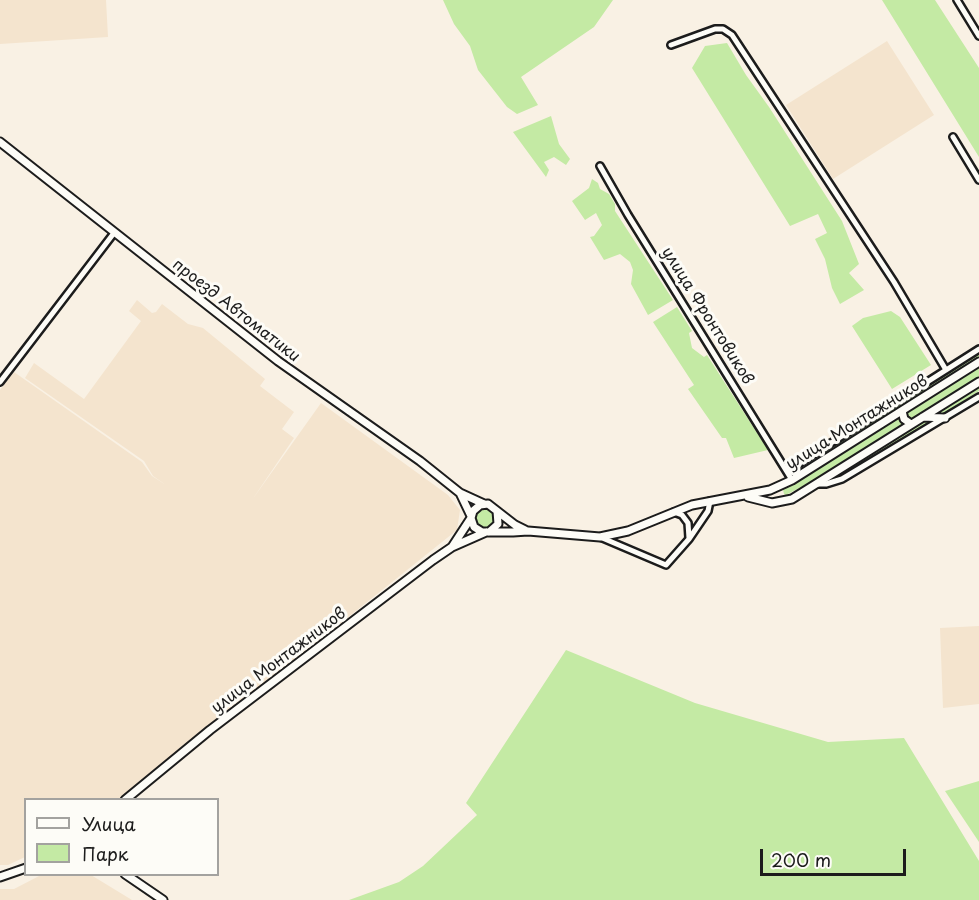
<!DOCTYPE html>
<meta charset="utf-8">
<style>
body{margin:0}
#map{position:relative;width:979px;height:900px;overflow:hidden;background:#f9f1e4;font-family:"Playpen Sans",sans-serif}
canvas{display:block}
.legend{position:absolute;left:24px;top:798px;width:195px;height:78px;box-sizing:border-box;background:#fdfcf7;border:2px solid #a3a29f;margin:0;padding:8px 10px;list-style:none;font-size:18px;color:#1c1c1c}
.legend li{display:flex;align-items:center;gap:12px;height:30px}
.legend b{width:30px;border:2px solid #a3a29f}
.scale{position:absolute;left:760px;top:849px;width:146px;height:27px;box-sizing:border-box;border:3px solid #1c1c1c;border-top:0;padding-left:8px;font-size:18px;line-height:21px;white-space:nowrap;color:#1c1c1c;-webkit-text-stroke:4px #fdfcf7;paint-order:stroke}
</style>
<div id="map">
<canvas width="979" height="900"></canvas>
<ul class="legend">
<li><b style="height:8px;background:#fdfcf7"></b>Улица</li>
<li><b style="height:16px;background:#c4eaa4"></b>Парк</li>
</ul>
<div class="scale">200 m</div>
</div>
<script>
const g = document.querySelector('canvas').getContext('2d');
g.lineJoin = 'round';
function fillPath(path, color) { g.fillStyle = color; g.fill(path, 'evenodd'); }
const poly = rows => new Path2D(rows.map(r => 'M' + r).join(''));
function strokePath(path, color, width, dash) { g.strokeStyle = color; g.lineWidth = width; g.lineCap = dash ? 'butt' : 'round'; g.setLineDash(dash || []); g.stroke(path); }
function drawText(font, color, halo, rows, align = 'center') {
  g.font = font + ' "Playpen Sans",sans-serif'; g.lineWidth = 6; g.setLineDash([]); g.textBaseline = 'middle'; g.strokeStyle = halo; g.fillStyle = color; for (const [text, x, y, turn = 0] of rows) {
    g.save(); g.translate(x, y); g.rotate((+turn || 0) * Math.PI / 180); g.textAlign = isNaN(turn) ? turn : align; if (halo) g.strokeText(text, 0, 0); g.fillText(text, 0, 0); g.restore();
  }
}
fillPath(poly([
 [0,0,106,0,108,37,0,44],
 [887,41,934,115,833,179,786,105],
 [137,300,152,313,156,312,162,304,188,324,203,328,265,379,260,386,294,412,282,429,294,438,252,500,321,403,448,495,460,510,457,530,121,799,26,800,25,857,8,865,0,865,0,390,14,372,142,462,152,476,166,485,153,476,144,461,25,378,34,363,84,399,141,321,129,311],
 [979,626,979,704,943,708,940,628],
 [41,875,91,875,132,900,0,900,0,889,14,889]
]), '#f4e4ce');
fillPath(poly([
 [443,0,613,0,594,27,521,77,538,105,517,114,507,107,478,70,470,46,454,24],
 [882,0,935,0,979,68,979,157],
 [727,43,746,75,769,107,842,221,859,264,849,273,864,290,840,304,832,288,825,259,815,239,827,233,818,214,790,226,692,68,705,46],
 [551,116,559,144,570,159,566,165,554,157,544,162,549,170,546,177,513,132],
 [592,179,598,183,600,189,609,194,615,204,615,211,673,300,648,315,631,284,633,270,630,262,620,254,604,260,590,237,594,236,602,225,596,213,585,220,572,201,589,188],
 [677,307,692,331,689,333,692,348,704,357,707,355,768,450,734,458,726,438,722,438,688,389,694,385,653,322],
 [891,311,900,317,931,365,892,389,852,326,863,318],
 [979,354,979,358,821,458,822,454],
 [979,368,979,377,910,420,907,419,906,413],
 [979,386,979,391,940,416,932,416],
 [899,417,903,424,803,486,786,495,784,494,783,490],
 [927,419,935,419,858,466,829,480],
 '474 518a10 10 0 1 1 20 0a10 10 0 1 1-20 0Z',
 [566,650,695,703,828,742,904,738,979,861,979,900,349,900,399,882,423,866,477,815,466,803],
 [979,781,979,842,945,791]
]), '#c4eaa4');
const minor = poly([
 [957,0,979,36],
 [671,45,715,29,723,29,732,35,894,282,946,370],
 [953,137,979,180],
 [600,166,628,215,792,480],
 [0,382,114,233],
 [787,471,979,349],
 [816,484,826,484,842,479,979,397],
 [674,512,682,515,688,523,689,538],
 [600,537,666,565,689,539,708,511,710,501]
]);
const major = poly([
 [0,142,278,361,420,461,460,493,484,504],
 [902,411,904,419,911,424],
 [923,417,945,418],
 [460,493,471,516],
 [748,497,772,503,792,499,979,382],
 [497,511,515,525,525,530],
 [489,532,498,524,497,511,488,504,480,505,473,511,471,518,474,527,482,532,513,532,528,531,600,537,628,531,692,505,770,490,792,480,979,362],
 [452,547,471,518],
 [125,800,210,730,433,560,452,547,486,532],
 [125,874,163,900],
 [0,877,26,868]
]);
strokePath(minor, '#1c1c1c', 10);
strokePath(major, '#1c1c1c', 11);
strokePath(minor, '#fdfcf7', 5);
strokePath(major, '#fdfcf7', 7);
drawText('16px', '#1c1c1c', '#fdfcf7', [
 ["проезд Автоматики",236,311,38],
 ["улица Фронтовиков",707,316,58],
 ["улица Монтажников",857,423,-32],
 ["улица Монтажников",279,661,-37]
]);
</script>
